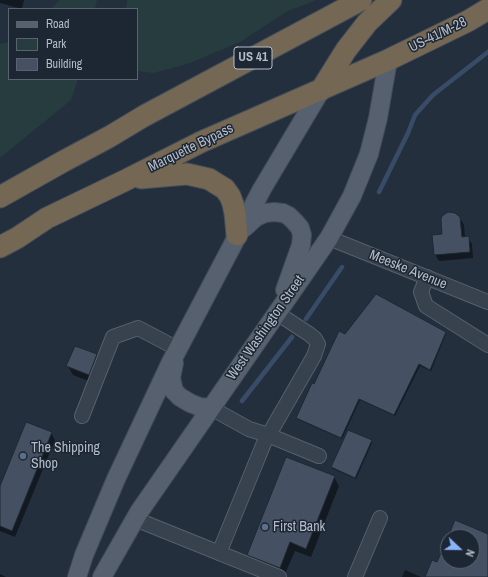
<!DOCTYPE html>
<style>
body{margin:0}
#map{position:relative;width:488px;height:577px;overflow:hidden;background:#242f3e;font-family:"Archivo Narrow",sans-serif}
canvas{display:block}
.legend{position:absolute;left:8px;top:8px;width:130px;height:72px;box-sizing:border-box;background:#1d2633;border:1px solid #59626f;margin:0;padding:5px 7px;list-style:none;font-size:12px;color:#b4bcc9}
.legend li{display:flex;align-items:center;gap:8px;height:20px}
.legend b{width:20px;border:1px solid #59626f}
.north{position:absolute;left:440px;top:529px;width:40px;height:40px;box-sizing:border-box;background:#1d2633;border:1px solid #59626f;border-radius:50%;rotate:112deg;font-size:11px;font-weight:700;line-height:16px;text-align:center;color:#b4bcc9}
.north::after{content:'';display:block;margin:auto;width:14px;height:18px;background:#8ab4f8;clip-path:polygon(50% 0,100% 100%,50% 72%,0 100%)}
</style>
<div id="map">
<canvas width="488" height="577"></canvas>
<ul class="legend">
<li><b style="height:5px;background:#56606e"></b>Road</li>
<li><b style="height:11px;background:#263c3f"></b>Park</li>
<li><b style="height:11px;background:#455162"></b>Building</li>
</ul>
<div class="north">N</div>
</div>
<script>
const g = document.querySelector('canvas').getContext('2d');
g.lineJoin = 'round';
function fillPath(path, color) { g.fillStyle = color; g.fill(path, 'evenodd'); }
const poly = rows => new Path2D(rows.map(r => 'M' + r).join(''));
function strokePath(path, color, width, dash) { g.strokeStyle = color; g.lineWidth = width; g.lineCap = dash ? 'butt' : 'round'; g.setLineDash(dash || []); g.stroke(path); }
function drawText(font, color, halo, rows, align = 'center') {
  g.font = font + ' "Archivo Narrow",sans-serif'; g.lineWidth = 3; g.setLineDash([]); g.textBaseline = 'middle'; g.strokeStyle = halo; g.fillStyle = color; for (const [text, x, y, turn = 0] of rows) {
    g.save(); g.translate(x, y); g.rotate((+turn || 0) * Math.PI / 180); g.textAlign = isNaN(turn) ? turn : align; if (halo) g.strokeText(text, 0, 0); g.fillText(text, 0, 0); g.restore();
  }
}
fillPath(poly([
 [59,0,97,0,95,9,51,9],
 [127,0,317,0,288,11,240,42,190,63,154,73,137,71,137,9,126,9],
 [9,42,9,79,78,79,71,100,0,158,0,44]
]), '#263c3f');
fillPath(poly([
 [0,0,24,0,22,9,0,3],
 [460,218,464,225,465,238,468,237,472,244,473,258,439,261,435,254,443,235],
 [445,332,446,334,431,371,420,366,395,416,360,400,342,439,299,420,298,418,315,385,345,335],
 [96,355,101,364,94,383,73,375,68,366],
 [51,433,55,440,15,537,0,531,0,489],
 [371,441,372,443,356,479,333,469,332,467],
 [334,477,339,486,311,557,295,551,284,576,253,564,248,555],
 [405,570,421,577,402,577],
 [0,574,6,577,0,577]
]), '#0007');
strokePath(poly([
 [379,192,408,133,415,115,433,95,488,52],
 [306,319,342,267],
 [242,401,292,337]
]), '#394c67', 4.5);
const building = poly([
 [448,212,455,213,460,217,462,237,469,236,470,252,434,255,432,235,442,234,441,219,442,216,448,212],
 [376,294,446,332,430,370,419,364,394,415,359,399,341,438,296,418,312,383,314,384,339,331,345,334,376,294],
 [75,346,97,354,89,375,66,366,75,346],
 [26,422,52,432,12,531,0,526,0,486,26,422],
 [348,430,372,440,355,478,331,467,348,430],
 [286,457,335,476,306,549,290,542,280,568,247,555,286,457],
 [455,520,488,534,488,577,425,577,432,560,437,562,448,537,448,561,472,561,472,537,448,537,455,520]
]);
fillPath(building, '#455162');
strokePath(building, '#1f2835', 1);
const minor = poly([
 [329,238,488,302],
 [427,277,421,292,426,306,488,345],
 [211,408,249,429,268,435,319,456],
 [82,416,113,337,138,328,178,349],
 [135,519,279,577],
 [219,553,264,443,314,356,318,344,315,339,309,334,277,313],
 [355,577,380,518]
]);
const major = poly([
 [244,228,256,217,265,213,274,212,283,213,289,216,295,222,300,228,302,235,301,245,285,290],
 [174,363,171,378,174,391,180,397,190,403,200,407,211,408],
 [77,577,84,555,116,479,170,364,262,189,321,90],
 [102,577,139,512,329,238,352,196,369,154,378,118,388,60]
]);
const highway = poly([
 [321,90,346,50,367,23,391,0],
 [141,178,187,174,209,179,225,189,230,196,233,204,235,214,237,235],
 [0,197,64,161,109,137,144,116,361,0],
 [0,247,17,238,47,218,126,180,201,142,388,60,468,21,488,9]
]);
strokePath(minor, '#565f6c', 16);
strokePath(major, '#414a57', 20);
strokePath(highway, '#434c59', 23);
strokePath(minor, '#38414e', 14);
strokePath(major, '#56606e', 18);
strokePath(highway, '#746855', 21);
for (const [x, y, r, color] of [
 [23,456,4,"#5c6f8a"],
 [265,527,4,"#5c6f8a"]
]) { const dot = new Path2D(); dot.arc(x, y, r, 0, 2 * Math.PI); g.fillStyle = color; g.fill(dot); strokePath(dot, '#1d2633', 1.5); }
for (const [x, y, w] of [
 [253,58,38]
]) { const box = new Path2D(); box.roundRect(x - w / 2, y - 11, w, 22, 3); g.fillStyle = '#1d2633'; g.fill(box); strokePath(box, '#b4bcc9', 1); }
drawText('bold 13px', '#b4bcc9', null, [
 ["US 41",253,58]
]);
drawText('14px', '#b4bcc9', '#1d2633', [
 ["US-41/M-28",438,35,-26],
 ["Marquette Bypass",191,148,-26],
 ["Meeske Avenue",408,270,22],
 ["West Washington Street",266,328,-55]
]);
drawText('14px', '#b4bcc9', '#1d2633', [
 ["The Shipping",31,448],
 ["Shop",31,464],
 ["First Bank",273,527]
], 'left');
</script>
